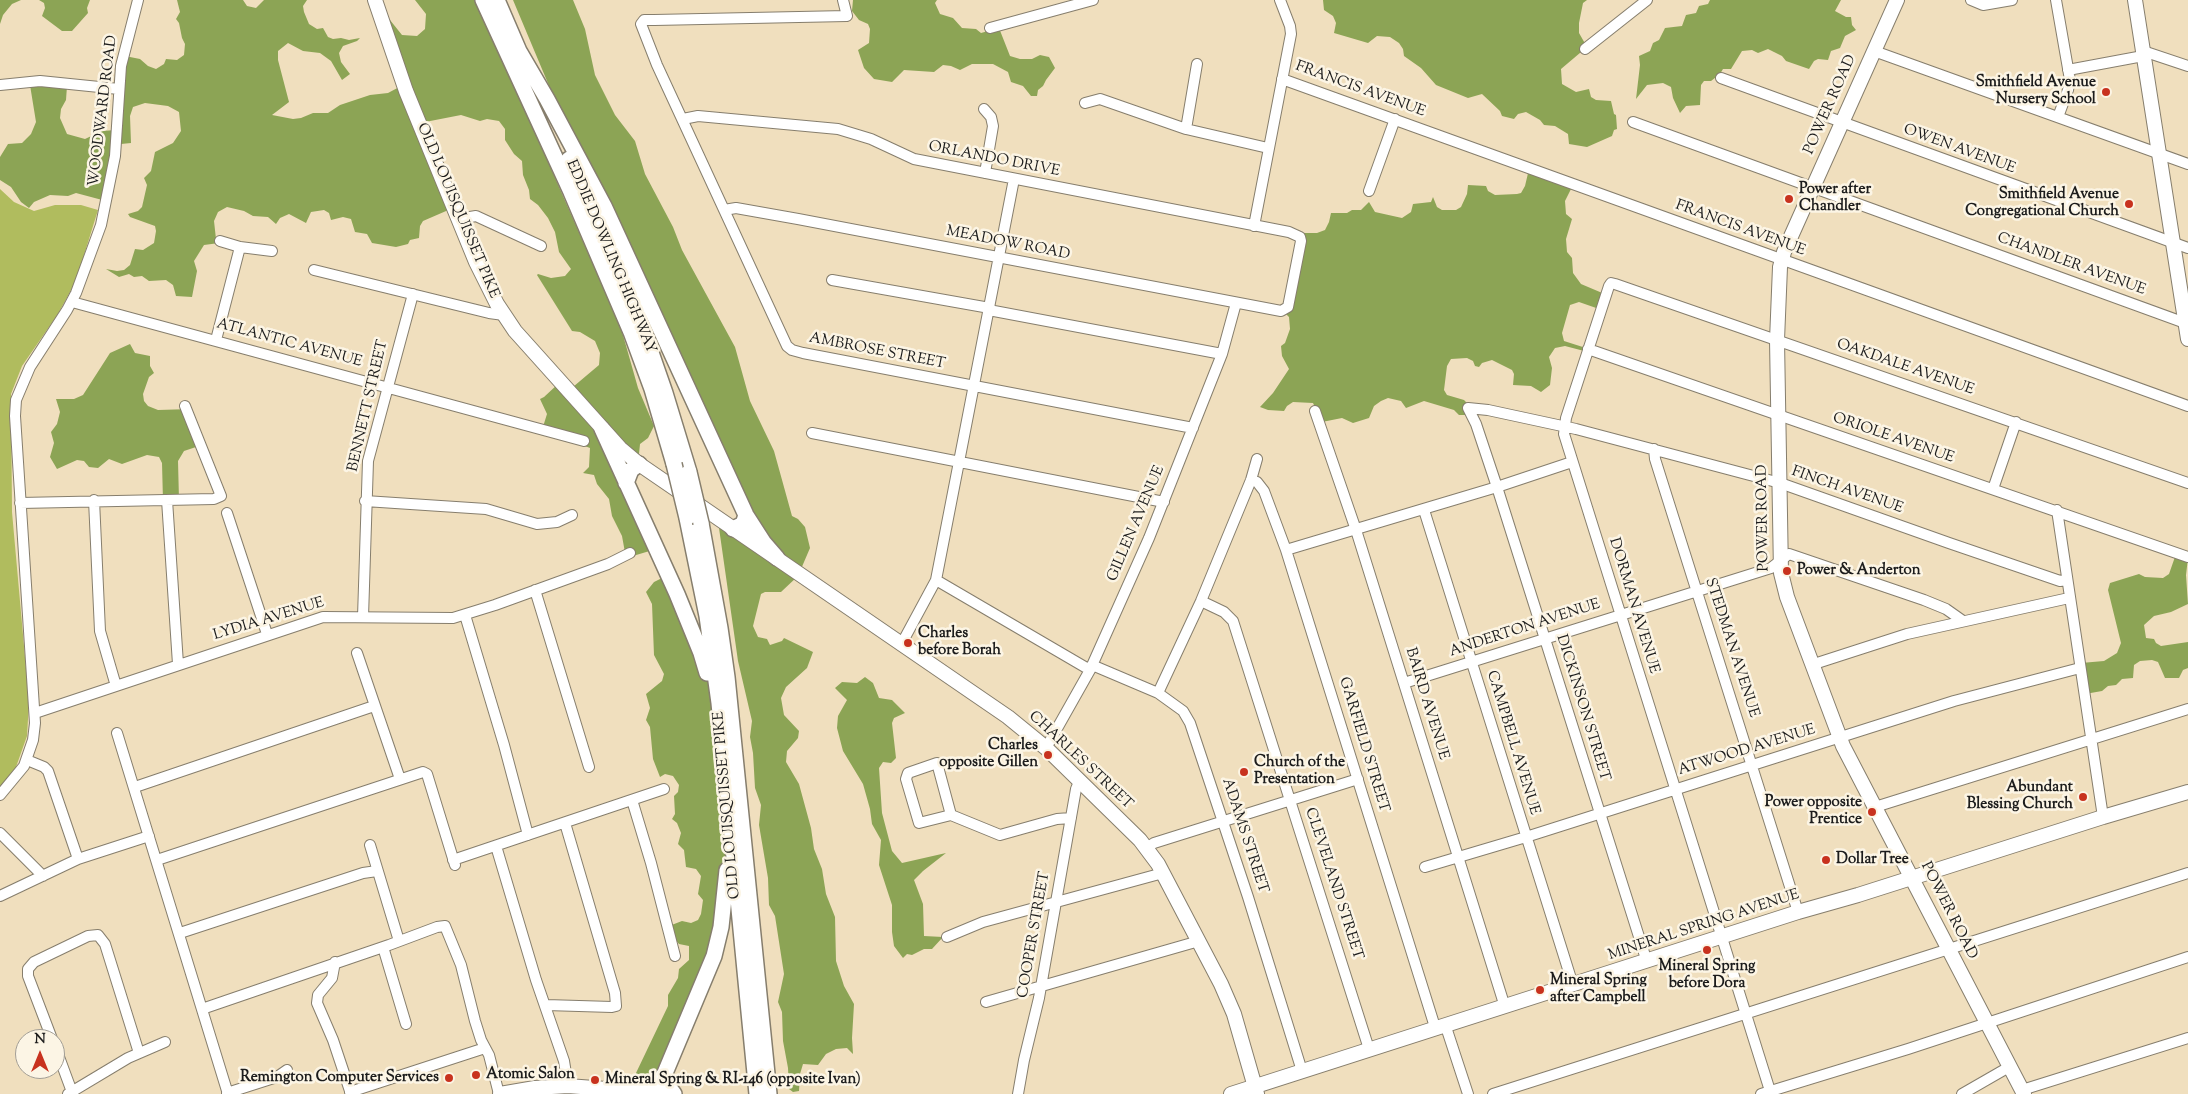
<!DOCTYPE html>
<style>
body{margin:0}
#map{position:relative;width:2188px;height:1094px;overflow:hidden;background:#f0dfbe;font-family:"Sorts Mill Goudy",serif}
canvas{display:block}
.north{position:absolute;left:15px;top:1029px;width:50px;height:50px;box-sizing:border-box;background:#fcf5e5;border:1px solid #a29e95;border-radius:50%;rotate:0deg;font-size:14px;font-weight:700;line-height:20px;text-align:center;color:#1c1c1c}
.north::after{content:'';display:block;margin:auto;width:18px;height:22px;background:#c8321e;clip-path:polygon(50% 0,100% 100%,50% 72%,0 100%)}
</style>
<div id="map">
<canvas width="2188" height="1094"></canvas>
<div class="north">N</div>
</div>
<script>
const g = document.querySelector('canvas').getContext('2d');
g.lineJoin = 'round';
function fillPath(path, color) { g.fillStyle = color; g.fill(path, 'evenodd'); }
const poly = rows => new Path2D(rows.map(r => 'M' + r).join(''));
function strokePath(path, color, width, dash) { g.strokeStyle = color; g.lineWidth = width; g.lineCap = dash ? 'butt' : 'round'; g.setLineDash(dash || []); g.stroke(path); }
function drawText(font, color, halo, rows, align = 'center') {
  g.font = font + ' "Sorts Mill Goudy",serif'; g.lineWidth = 5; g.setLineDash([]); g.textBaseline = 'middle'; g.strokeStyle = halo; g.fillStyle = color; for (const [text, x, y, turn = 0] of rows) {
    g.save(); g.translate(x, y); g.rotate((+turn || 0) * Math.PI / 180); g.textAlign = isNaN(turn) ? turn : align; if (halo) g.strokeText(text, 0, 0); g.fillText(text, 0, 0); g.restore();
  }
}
fillPath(poly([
 [0,189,14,202,34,211,55,205,81,205,98,210,76,281,58,314,22,366,11,394,12,512,29,702,27,736,16,767,0,787]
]), '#b0bc5e');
fillPath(poly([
 [0,0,21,0,12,4,3,15,0,24],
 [39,0,90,0,87,8,88,13,72,31,62,31,42,16,45,8,44,3],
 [177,0,243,0,247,6,256,8,264,0,307,0,303,6,304,12,309,24,317,29,323,28,328,37,333,39,341,38,349,40,360,38,357,41,343,46,339,53,341,62,350,74,342,80,331,61,320,53,303,51,288,43,278,51,278,60,289,102,272,115,293,119,301,118,313,113,328,113,340,105,370,95,388,93,403,85,382,20,390,20,402,35,417,36,425,29,426,14,415,0,477,0,621,328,638,388,654,426,648,438,640,444,638,464,626,466,653,550,626,558,622,536,612,516,609,499,597,484,594,475,583,473,589,467,590,448,542,430,547,414,540,399,544,397,558,384,567,392,599,365,600,353,595,341,580,332,572,331,537,275,538,274,551,278,565,276,571,269,559,252,555,232,548,218,538,205,530,199,529,190,523,175,522,161,514,154,505,140,505,129,499,121,487,119,480,121,461,115,420,123,453,208,423,221,420,226,419,238,410,240,408,244,396,247,372,243,367,234,355,232,351,219,343,217,331,220,329,213,324,210,311,212,306,223,289,214,280,218,276,224,268,217,253,216,244,211,227,207,218,212,214,221,216,239,219,243,204,245,194,261,197,271,192,297,176,296,173,285,166,280,149,281,142,276,134,277,129,274,119,277,106,269,117,271,124,270,130,265,135,249,143,250,154,243,156,231,155,226,130,217,128,214,138,211,142,207,147,185,144,178,151,171,155,152,173,143,181,131,179,112,168,106,145,103,133,107,130,116,131,143,121,144,106,201,76,193,68,196,50,195,34,202,29,208,21,202,11,187,0,180,0,157,8,144,22,143,31,134,36,122,30,85,67,86,66,100,61,109,60,118,67,134,85,139,102,131,116,130,125,56,140,59,148,66,156,69,164,64,166,59,177,60,184,55,185,44,182,38,179,23,176,19,180,12],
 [513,0,573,0,585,29,595,75,615,115,635,141,645,174,673,227,682,250,735,347,750,401,774,451,792,516,798,519,805,527,810,548,798,576,781,592,765,592,761,594,753,626,758,637,767,639,770,645,782,641,784,638,813,652,807,668,786,687,781,698,784,715,799,731,798,738,787,751,786,762,799,784,811,828,814,849,822,869,826,894,835,917,836,961,844,986,854,1004,852,1038,853,1054,847,1048,836,1049,826,1054,818,1065,803,1064,800,1074,799,1091,793,1092,789,1089,788,1068,783,1041,782,1012,778,1002,784,974,775,916,769,905,768,878,759,825,761,805,755,788,753,753,750,737,752,721,738,661,718,521,747,530,555,100],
 [853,0,937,0,935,3,940,14,953,18,962,28,976,29,981,33,999,28,1010,56,1020,59,1032,59,1040,55,1049,57,1055,68,1046,80,1043,86,1038,90,1037,96,1031,96,1023,86,1011,82,1008,72,993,64,972,64,960,70,951,66,943,65,934,72,904,70,892,82,874,79,864,68,858,50,869,43,870,29,868,24,859,20,852,11],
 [1323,0,1587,0,1583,3,1579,23,1579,33,1587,47,1561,69,1562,84,1576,92,1589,89,1591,97,1596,100,1611,101,1614,114,1616,115,1617,129,1614,130,1612,136,1587,147,1569,144,1568,134,1555,126,1544,125,1540,120,1526,112,1518,114,1514,119,1502,116,1500,111,1482,94,1468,98,1436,85,1421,68,1404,56,1403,49,1399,43,1390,37,1377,36,1368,43,1334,33,1336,23,1333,16,1324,10],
 [1710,0,1841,0,1835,11,1846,17,1851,17,1852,25,1856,30,1845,36,1840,48,1831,51,1828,60,1818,59,1814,61,1809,69,1786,61,1782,56,1768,49,1758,53,1752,50,1742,51,1731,69,1723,69,1720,74,1711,81,1704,81,1701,85,1700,105,1686,106,1680,113,1673,98,1671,87,1663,83,1647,85,1636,99,1640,65,1639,56,1650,51,1653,43,1659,40,1665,28,1682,26,1686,15,1696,13,1699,6,1708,4],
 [1529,169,1573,185,1565,201,1566,214,1572,219,1566,239,1567,252,1572,258,1573,273,1581,284,1607,295,1602,310,1579,302,1570,305,1562,333,1564,341,1589,349,1588,352,1565,346,1555,348,1549,357,1552,368,1550,385,1541,392,1531,386,1513,385,1514,374,1512,370,1492,360,1482,363,1479,367,1475,366,1473,361,1467,358,1451,359,1447,366,1444,390,1447,395,1464,400,1475,411,1474,415,1459,415,1454,410,1424,401,1406,408,1401,401,1388,398,1381,401,1374,406,1369,418,1353,423,1342,418,1322,422,1313,403,1293,402,1287,406,1284,411,1268,410,1260,407,1273,393,1289,369,1282,356,1281,346,1285,343,1290,329,1289,317,1284,312,1302,233,1317,233,1325,230,1329,222,1331,213,1347,213,1352,210,1361,210,1369,202,1375,212,1402,218,1411,212,1413,204,1431,202,1433,197,1437,207,1442,210,1456,210,1461,207,1467,194,1468,185,1486,186,1488,191,1495,195,1517,194,1521,193,1525,186],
 [130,344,135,353,150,356,150,366,154,373,149,377,143,394,144,401,148,406,158,410,192,409,204,440,205,444,184,451,178,461,179,500,163,501,162,463,159,457,147,455,122,464,109,459,98,468,89,467,84,461,77,460,57,469,50,457,54,443,51,432,57,424,60,412,56,399,74,399,83,395,110,353],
 [2176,554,2188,558,2186,575,2188,604,2171,612,2154,616,2144,625,2146,638,2154,639,2156,643,2161,646,2188,642,2188,668,2183,670,2179,678,2165,678,2158,662,2152,660,2140,661,2134,665,2133,678,2122,679,2116,685,2108,686,2102,691,2085,694,2081,663,2104,661,2117,653,2121,643,2108,590,2110,583,2139,574,2145,577,2163,578,2169,574],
 [668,575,706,665,719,740,730,836,726,902,670,1069,643,1089,636,1073,668,1006,668,995,678,978,679,969,689,960,689,946,679,944,671,935,669,926,682,921,691,923,698,920,701,914,703,900,698,894,701,876,696,869,686,867,684,850,678,844,681,833,677,823,672,819,675,814,674,796,678,792,679,785,673,776,665,774,660,777,653,759,650,727,646,720,650,708,646,694,662,681,664,674,654,655,652,604,646,592,654,582],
 [865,677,873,683,879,698,892,700,905,713,894,718,892,723,896,758,891,763,883,762,879,768,882,813,892,851,902,863,946,853,923,871,914,880,923,904,924,936,943,937,932,949,924,949,912,955,907,954,903,958,894,946,892,932,892,905,879,865,881,840,872,824,870,809,863,784,843,751,837,728,838,716,847,700,835,688,842,682,857,683]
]), '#8ca455');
const minor = poly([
 [843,0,847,16,654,20,644,20,641,24,657,65,787,346,792,350,803,353,1193,428],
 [1971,0,1983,5,2012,0],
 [2056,0,2070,80,2068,90,2058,117],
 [990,28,1093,0],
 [1585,49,1647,0],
 [1874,51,2188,164],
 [2143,51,2188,66],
 [2068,70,2143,56],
 [1721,78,2188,248],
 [1282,79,2188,406],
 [0,85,40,81,119,89],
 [1085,103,1100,99,1186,129,1268,148],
 [984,109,991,117,993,126,985,173],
 [683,119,698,116,838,129,871,139,914,159,1289,232,1300,237,1301,241,1288,307,1281,311,798,219,736,208,724,210],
 [1633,122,2188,324],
 [1186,129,1197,64],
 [1369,191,1395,119],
 [458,219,476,216,541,246],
 [1254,226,1291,34,1290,26,1280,0],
 [220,241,240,247,272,251],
 [314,270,489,313,504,315],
 [832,280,984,307,994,311,1222,354],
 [72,302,584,441],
 [216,340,240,247],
 [1588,349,2188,557],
 [1468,408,1488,410,1576,429,1780,483,1949,543,2060,581,2066,580],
 [1468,408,1476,424,1497,487,1647,962],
 [1315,411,1356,530,1505,1007],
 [812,433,1164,502],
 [1654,449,1655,459,1798,912],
 [1251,480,1257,482,1264,491,1286,550,1435,1027],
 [1993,489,2016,422],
 [94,500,100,631,116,686],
 [167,500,178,664],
 [365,501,486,509,537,524,557,522,572,515],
 [20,503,214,499,221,496,185,406],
 [1424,510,1573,985],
 [2057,510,2103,817],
 [227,513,267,634],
 [1286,550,1497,487,1572,462],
 [936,580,1090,670],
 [535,590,589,767],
 [1201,601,1224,612,1233,621,1369,1049],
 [465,615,504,745,528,835],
 [363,617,368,461,413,294],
 [902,643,936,580,1014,179],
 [357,653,400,779],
 [1092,665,1158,693,1183,711,1190,723,1248,897,1302,1071],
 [1811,665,1907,634,2069,598],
 [1404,683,1771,568,1789,554,1924,600,1946,609,1963,621],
 [1158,693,1201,601,1251,480,1257,459],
 [35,713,323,617,453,618,495,605,608,564,630,553],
 [117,733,228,1094],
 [1046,748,1090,670,1149,538,1222,354,1236,303],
 [27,760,44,767,48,771,78,859],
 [135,787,374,706],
 [0,795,24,766,33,740,35,723,15,416,16,400,30,367,67,310,76,293,101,225,115,156,121,66,138,0],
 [632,800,651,863,675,956],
 [1875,807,2188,709],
 [951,815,937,763,908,773,906,779,919,823,951,815,1000,835,1057,819,1071,818],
 [0,833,43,876],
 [370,845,399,941],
 [496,846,536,980,564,1061,568,1086],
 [1146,848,1154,843,1358,779],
 [157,860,423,772,427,774,455,865],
 [453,860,664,789],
 [1425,867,1526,837,1954,701,2080,668],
 [0,896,78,859,149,836],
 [180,933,363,873,377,871],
 [947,937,983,922,1163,873],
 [383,947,406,1024],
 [335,962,332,978,318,995,317,1003,333,1040,351,1094],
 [986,1002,1199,941],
 [546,1005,612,1007,616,1006,615,993,565,823],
 [202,1009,389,945,437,927,445,926,461,965,475,1021,481,1040,489,1055,499,1094],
 [1445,1024,1468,1094],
 [52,1039,28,976,28,969,34,962,88,936,98,935,105,944,139,1053],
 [55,1046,72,1092],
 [2022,1090,2188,1038],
 [350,1092,485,1048],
 [227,1093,277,1077,287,1070],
 [68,1094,128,1058,165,1042],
 [1018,1094,1024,1060,1039,998,1076,789,1079,782],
 [1493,1094,2188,873],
 [1761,1094,1908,1049,2188,957],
 [1771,1094,1564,434,1566,418,1609,286,1611,283,1615,284,2188,483],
 [1962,1094,2009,1067]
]);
const major = poly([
 [375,0,406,91,476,262,497,304,515,331,620,448,639,464,1008,717,1046,748,1140,840,1158,864,1221,984,1234,1014,1257,1094],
 [1897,0,1784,252,1780,267,1777,340,1781,573,1787,597,1843,746,2024,1094],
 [2135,0,2188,339],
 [500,1094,535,1088,568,1086,671,1094],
 [1231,1094,1798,912,1858,895,2103,817,2188,792]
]);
const highway = poly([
 [483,0,571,192,631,332,652,389,674,464],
 [497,0,522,58],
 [519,51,547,99,604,206,746,515,764,543,777,558],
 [569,159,639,318,665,393,689,472],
 [602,429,677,594,701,653,707,673],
 [626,483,631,470,639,464],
 [687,518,707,616,719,703,757,1094],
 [701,523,720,628,727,677,769,1094],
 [733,529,743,524,746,515],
 [665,1073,668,1086,674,1094],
 [652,1092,665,1073,714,956,721,927,727,870]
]);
strokePath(minor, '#867e6d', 12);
strokePath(major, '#867e6d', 16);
strokePath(highway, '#867e6d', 18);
strokePath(minor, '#fff', 10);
strokePath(major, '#fff', 14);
strokePath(highway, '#fff', 15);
const highwayBridge = poly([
 [674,464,687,518],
 [689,472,701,523]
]);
strokePath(highwayBridge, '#867e6d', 18, []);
strokePath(highwayBridge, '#fff', 15);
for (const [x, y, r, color] of [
 [2106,92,5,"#c8321e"],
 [1789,199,5,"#c8321e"],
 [2129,204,5,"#c8321e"],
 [1787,571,5,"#c8321e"],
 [908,643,5,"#c8321e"],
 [1048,755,5,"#c8321e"],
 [1244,772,5,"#c8321e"],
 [2083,797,5,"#c8321e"],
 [1872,812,5,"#c8321e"],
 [1826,860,5,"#c8321e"],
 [1707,950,5,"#c8321e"],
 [1540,990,5,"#c8321e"],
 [476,1075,5,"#c8321e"],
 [449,1078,5,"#c8321e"],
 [595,1080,5,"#c8321e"]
]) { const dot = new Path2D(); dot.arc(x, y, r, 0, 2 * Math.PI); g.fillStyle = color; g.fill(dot); strokePath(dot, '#fcf5e5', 2); }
drawText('bold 15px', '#1c1c1c', '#fcf5e5', [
 ["Smithfield Avenue",2096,83,"right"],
 ["Nursery School",2096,100,"right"],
 ["Power after",1799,190],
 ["Chandler",1799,207],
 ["Smithfield Avenue",2119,195,"right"],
 ["Congregational Church",2119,212,"right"],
 ["Power & Anderton",1797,571],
 ["Charles",918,634],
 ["before Borah",918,651],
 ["Charles",1038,746,"right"],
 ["opposite Gillen",1038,763,"right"],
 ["Church of the",1254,763],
 ["Presentation",1254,780],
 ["Abundant",2073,788,"right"],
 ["Blessing Church",2073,805,"right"],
 ["Power opposite",1862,803,"right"],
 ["Prentice",1862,820,"right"],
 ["Dollar Tree",1836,860],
 ["Mineral Spring",1707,967,"center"],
 ["before Dora",1707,984,"center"],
 ["Mineral Spring",1550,981],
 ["after Campbell",1550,998],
 ["Atomic Salon",486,1075],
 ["Remington Computer Services",439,1078,"right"],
 ["Mineral Spring & RI-146 (opposite Ivan)",605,1080]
], 'left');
drawText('15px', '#1c1c1c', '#fcf5e5', [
 ["FRANCIS AVENUE",1360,90,20],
 ["POWER ROAD",1831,105,-66],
 ["WOODWARD ROAD",104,111,-83],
 ["OWEN AVENUE",1959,150,20],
 ["ORLANDO DRIVE",994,160,11],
 ["OLD LOUISQUISSET PIKE",457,211,67],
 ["FRANCIS AVENUE",1740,229,20],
 ["MEADOW ROAD",1008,244,11],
 ["EDDIE DOWLING HIGHWAY",610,257,67],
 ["CHANDLER AVENUE",2071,265,20],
 ["ATLANTIC AVENUE",289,344,15],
 ["AMBROSE STREET",877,352,11],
 ["OAKDALE AVENUE",1905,368,19],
 ["BENNETT STREET",369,406,-77],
 ["ORIOLE AVENUE",1893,439,19],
 ["FINCH AVENUE",1847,491,19],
 ["POWER ROAD",1764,518,-91],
 ["GILLEN AVENUE",1137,524,-67],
 ["DORMAN AVENUE",1633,606,73],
 ["LYDIA AVENUE",269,620,-17],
 ["ANDERTON AVENUE",1525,629,-18],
 ["STEDMAN AVENUE",1731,648,72],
 ["BAIRD AVENUE",1426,704,73],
 ["DICKINSON STREET",1582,708,73],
 ["CAMPBELL AVENUE",1512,743,73],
 ["GARFIELD STREET",1363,745,73],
 ["ATWOOD AVENUE",1747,751,-17],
 ["CHARLES STREET",1080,761,43],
 ["OLD LOUISQUISSET PIKE",728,805,-95],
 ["ADAMS STREET",1244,836,72],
 ["CLEVELAND STREET",1333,884,72],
 ["POWER ROAD",1948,911,63],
 ["MINERAL SPRING AVENUE",1704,926,-18],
 ["COOPER STREET",1035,935,-80]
]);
</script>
